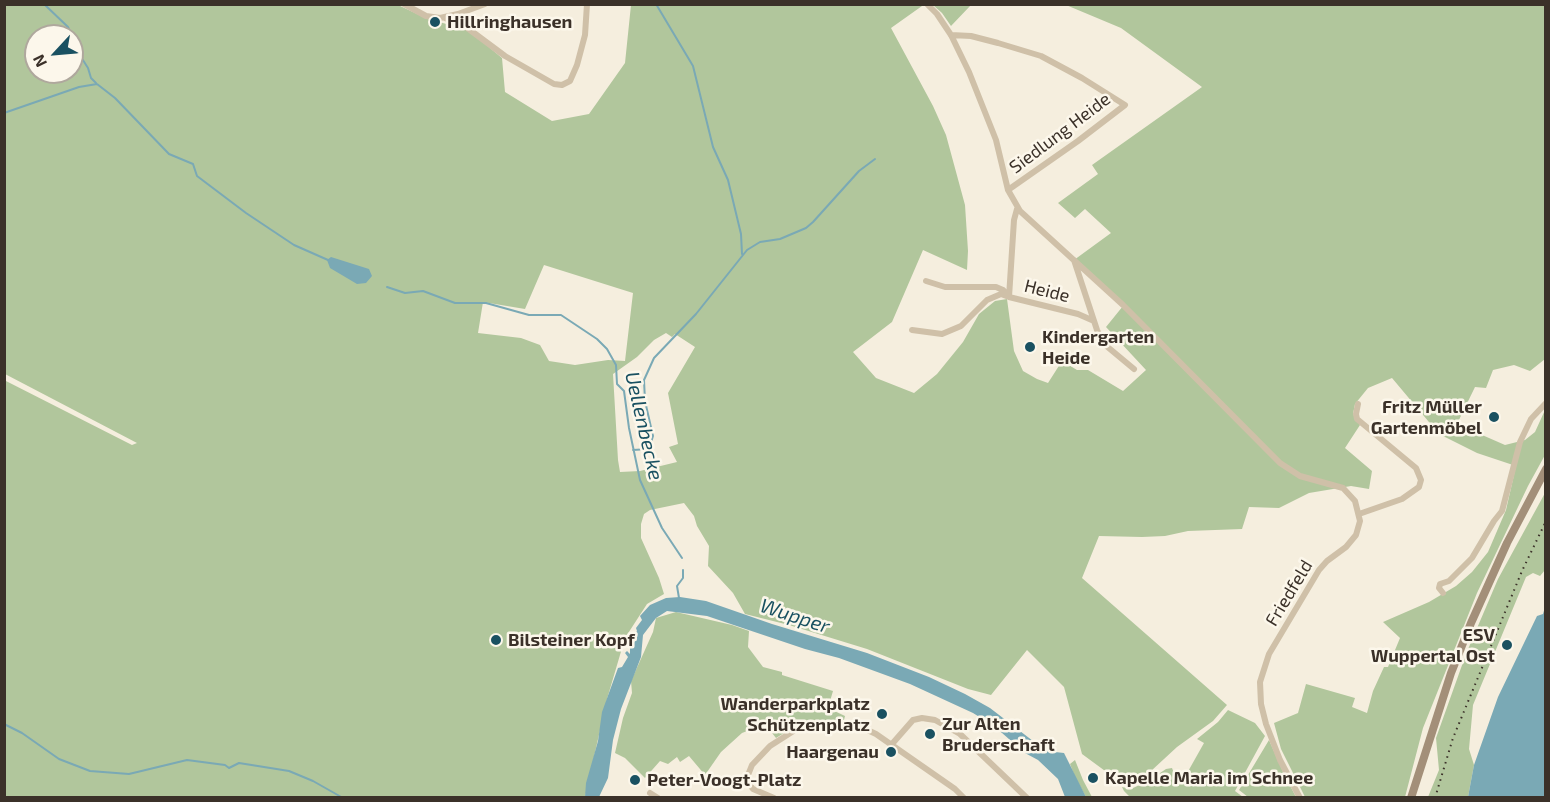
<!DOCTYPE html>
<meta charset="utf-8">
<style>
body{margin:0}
#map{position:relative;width:1550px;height:802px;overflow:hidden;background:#f5eede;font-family:"Exo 2",sans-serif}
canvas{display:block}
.frame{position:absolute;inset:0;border:6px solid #3b3129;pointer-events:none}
.north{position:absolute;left:24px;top:24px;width:60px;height:60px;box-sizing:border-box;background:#fcf7eb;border:2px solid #afa89d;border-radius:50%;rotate:244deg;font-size:16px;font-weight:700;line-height:24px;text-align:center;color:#3b3129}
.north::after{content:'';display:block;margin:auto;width:21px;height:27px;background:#1a5161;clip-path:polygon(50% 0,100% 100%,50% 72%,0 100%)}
</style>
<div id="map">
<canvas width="1550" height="802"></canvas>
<div class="frame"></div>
<div class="north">N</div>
</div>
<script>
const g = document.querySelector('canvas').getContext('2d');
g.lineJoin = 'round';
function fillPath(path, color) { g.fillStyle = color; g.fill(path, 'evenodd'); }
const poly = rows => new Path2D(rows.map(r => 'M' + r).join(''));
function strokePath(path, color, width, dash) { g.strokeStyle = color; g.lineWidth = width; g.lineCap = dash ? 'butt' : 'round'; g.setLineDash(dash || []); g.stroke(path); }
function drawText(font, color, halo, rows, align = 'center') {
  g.font = font + ' "Exo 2",sans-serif'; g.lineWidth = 5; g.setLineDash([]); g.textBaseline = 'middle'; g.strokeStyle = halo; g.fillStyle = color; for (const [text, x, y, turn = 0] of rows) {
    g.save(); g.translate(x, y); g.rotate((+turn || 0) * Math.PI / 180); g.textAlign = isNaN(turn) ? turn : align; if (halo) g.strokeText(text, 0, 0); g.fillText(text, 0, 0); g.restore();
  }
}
fillPath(poly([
 [5,5,398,5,428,19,465,29,484,43,502,58,505,92,552,121,589,114,625,63,631,5,920,5,922,6,891,28,933,106,946,135,965,205,968,251,967,270,923,250,892,322,853,352,876,378,914,393,937,374,963,342,979,314,995,301,1007,299,1014,351,1023,371,1037,379,1048,383,1062,361,1077,370,1088,370,1123,391,1146,370,1106,327,1123,306,1074,260,1111,233,1085,209,1075,218,1058,203,1098,174,1092,165,1202,87,1121,28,1066,5,1545,5,1545,359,1530,371,1514,365,1493,370,1486,388,1475,387,1457,424,1505,445,1525,440,1535,432,1545,410,1545,455,1528,486,1477,593,1423,728,1405,797,1305,797,1281,749,1274,723,1298,713,1306,684,1355,698,1352,707,1367,713,1373,691,1384,667,1388,667,1400,638,1383,622,1429,602,1456,586,1472,572,1488,552,1506,510,1516,466,1477,453,1439,434,1392,378,1368,388,1355,404,1353,414,1360,425,1345,448,1372,471,1369,489,1351,486,1309,493,1279,508,1249,507,1242,529,1188,531,1165,536,1142,537,1099,536,1082,578,1227,705,1213,721,1177,747,1151,771,1134,782,1124,782,1116,779,1082,754,1064,687,1027,650,991,695,968,689,867,649,789,625,745,614,733,593,708,566,709,546,697,526,694,516,684,503,650,510,644,514,641,524,641,538,659,578,664,594,647,604,625,638,607,699,585,797,5,797,4,380,132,445,137,443,5,374],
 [36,36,72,36,72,72,36,72],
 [544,265,633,293,625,361,608,360,575,365,549,361,540,345,521,338,478,333,483,302,525,309],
 [666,333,672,337,675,334,695,347,668,393,678,444,669,447,677,462,640,471,620,472,618,460,613,374,637,357,654,340],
 [933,5,971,5,951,26,942,13],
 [1545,493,1545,570,1540,576,1533,573,1526,577,1473,705,1469,749,1474,765,1468,797,1428,797,1439,770,1436,738,1466,654,1498,579],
 [676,612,732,625,749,631,748,647,763,667,782,672,782,675,833,691,828,708,845,716,844,720,809,723,789,730,776,738,765,724,742,733,721,752,705,775,689,756,680,762,677,757,668,764,660,761,645,778,625,758,615,753,623,718,632,693,631,681,653,632,656,618],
 [1228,710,1255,723,1265,736,1235,791,1243,797,1130,797,1124,791,1122,787,1131,789,1148,781,1166,769,1172,768,1176,779,1186,775,1204,743,1197,739,1218,722],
 [1269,740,1284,774,1296,797,1248,797,1239,790],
 [1075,760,1083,780,1092,797,1086,797,1075,777,1070,764]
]), '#b1c69c');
fillPath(poly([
 [331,257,369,269,372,276,366,283,357,284,330,268,327,260],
 [680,597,706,601,772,624,867,653,929,677,965,694,990,708,1046,751,1064,753,1086,797,1065,797,1058,779,1038,760,1025,753,994,726,973,713,910,684,839,658,805,649,707,616,667,611,656,618,643,635,641,657,621,709,613,740,608,778,599,797,585,797,586,783,598,741,602,712,618,668,622,667,628,657,625,653,627,651,630,654,630,643,635,642,630,635,630,632,635,634,637,631,636,628,642,620,640,616,650,605,666,598],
 [1545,607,1545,797,1468,797,1474,765,1498,697,1537,616,1543,614]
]), '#7aa9b5');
strokePath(poly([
 [44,4,68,27,81,57,88,68,91,78,96,83],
 [656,4,693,66,713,147,728,180,741,234,742,254],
 [4,113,79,87,97,84,115,98,169,154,193,164,197,176,246,213,294,245,328,260],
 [387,287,405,293,423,291,455,303,486,303,529,315,561,315,597,339,607,349,616,365,617,384,624,391,629,428,640,480,662,528,682,558],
 [633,450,649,449,653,436,645,401,644,380,654,358,696,314,747,250,760,242,780,239,806,228,813,222,859,171,875,159],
 [679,598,677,586,683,578,683,570],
 [4,724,22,733,59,759,90,771,129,774,187,760,225,765,229,768,239,763,289,771,313,781,343,798]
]), '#7aa9b5', 2);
strokePath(poly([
 [404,4,426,16,440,18,458,14,485,4],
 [927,4,937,14,951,35,969,72,996,140,1008,190,1020,211,1123,305,1280,463,1300,476,1343,488,1355,501,1360,521,1356,535,1346,547,1327,561,1319,570,1269,654,1260,682,1261,704,1266,724,1280,760,1300,798],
 [445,18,466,27,505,56,554,84,562,85,570,81,577,65,585,35,587,4],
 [951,35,971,36,998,43,1041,56,1082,78,1125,105,1078,141,1008,190],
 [1017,209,1014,220,1009,297,1078,314,1094,321],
 [1074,260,1097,330,1104,344,1134,369],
 [926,281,945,287,996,287,1003,290,1008,296],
 [912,330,942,334,961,326,987,300,1001,294,1009,297],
 [1358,404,1356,414,1357,419,1416,468,1421,480,1419,487,1402,499,1359,514],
 [1443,593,1439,588,1440,584,1449,581,1472,558,1494,521,1502,511,1520,442,1531,419,1546,403],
 [892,744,913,720,922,718,935,720,960,734,1027,798],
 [650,793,658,798],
 [774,798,753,789,749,784,748,775,752,765,770,746,795,730,811,725,831,723,861,727,876,734,955,789,964,798]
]), '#cfc0a8', 6);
strokePath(poly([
 [1411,798,1451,673,1471,623,1507,543,1546,469]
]), '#a38f79', 8);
strokePath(poly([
 [1435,798,1453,738,1522,571,1546,521]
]), '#3b3129', 2, [1.5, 4.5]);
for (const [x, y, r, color] of [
 [435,22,6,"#1a5161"],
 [1030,347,6,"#1a5161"],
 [1494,417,6,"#1a5161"],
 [496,640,6,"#1a5161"],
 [1507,645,6,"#1a5161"],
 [882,714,6,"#1a5161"],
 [930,734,6,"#1a5161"],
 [891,752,6,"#1a5161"],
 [1093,778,6,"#1a5161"],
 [635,780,6,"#1a5161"]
]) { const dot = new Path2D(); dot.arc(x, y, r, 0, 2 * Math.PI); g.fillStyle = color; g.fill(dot); strokePath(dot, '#fcf7eb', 2); }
drawText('bold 18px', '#3b3129', '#fcf7eb', [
 ["Hillringhausen",447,22],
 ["Kindergarten",1042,337],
 ["Heide",1042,358],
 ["Fritz Müller",1482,407,"right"],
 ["Gartenmöbel",1482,428,"right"],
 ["ESV",1495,635,"right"],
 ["Wuppertal Ost",1495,656,"right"],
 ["Bilsteiner Kopf",508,640],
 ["Wanderparkplatz",870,704,"right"],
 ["Schützenplatz",870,725,"right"],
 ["Zur Alten",942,724],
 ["Bruderschaft",942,745],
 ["Haargenau",879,752,"right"],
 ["Kapelle Maria im Schnee",1105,778],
 ["Peter-Voogt-Platz",647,780]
], 'left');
drawText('18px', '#3b3129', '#fcf7eb', [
 ["Siedlung Heide",1060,133,-37],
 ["Heide",1047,291,14],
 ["Friedfeld",1289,593,-59]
]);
drawText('italic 20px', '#1a5161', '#fcf7eb', [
 ["Uellenbecke",644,426,77],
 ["Wupper",795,616,18]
]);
</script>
